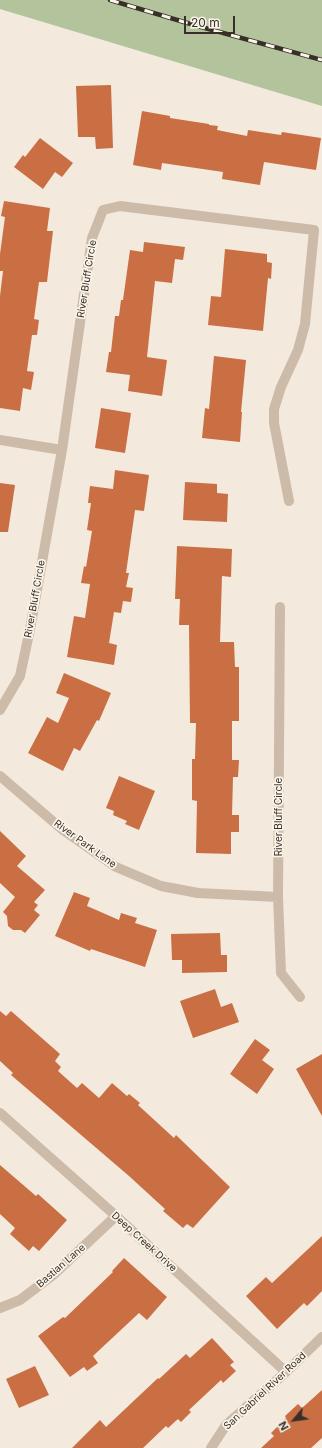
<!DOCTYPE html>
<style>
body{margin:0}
#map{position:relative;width:322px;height:1448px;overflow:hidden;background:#f3eadd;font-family:Inter,sans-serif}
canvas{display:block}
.north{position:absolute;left:274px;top:1400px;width:40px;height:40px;-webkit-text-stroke:3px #faf4e9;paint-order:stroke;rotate:241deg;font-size:11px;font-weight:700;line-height:16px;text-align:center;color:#382f29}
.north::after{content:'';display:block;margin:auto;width:14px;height:18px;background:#382f29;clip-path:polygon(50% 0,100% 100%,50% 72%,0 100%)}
.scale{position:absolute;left:184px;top:16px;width:51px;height:18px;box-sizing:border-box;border:2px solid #382f29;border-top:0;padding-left:5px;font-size:12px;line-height:14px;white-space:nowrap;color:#382f29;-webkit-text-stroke:3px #faf4e9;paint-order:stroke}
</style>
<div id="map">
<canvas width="322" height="1448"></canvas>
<div class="north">N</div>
<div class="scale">20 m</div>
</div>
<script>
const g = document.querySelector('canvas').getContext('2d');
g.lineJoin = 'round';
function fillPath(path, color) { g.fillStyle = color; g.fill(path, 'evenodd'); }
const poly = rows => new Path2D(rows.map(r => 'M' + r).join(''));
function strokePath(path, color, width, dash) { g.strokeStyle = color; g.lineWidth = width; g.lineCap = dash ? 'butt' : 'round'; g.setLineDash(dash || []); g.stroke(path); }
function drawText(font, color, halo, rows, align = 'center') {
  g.font = font + ' Inter,sans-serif'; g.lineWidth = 3.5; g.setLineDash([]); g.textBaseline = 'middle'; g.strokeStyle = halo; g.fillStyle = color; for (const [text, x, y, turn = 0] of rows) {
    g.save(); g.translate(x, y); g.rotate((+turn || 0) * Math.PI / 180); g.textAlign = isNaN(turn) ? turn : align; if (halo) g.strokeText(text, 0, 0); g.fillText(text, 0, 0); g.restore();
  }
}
fillPath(poly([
 [0,0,322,0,322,106,0,9]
]), '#b3c39c');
fillPath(poly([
 [111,85,113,148,96,149,95,137,78,137,76,86],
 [142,111,170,116,170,118,209,124,209,125,218,126,217,130,247,136,248,130,281,135,282,132,321,138,316,170,264,162,260,185,222,179,223,172,162,163,161,170,133,165],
 [40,138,73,163,62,177,55,172,43,189,14,167,23,155,25,157],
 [4,201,50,208,47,231,53,231,47,282,39,282,34,319,39,320,37,335,32,335,27,371,34,372,31,390,23,388,20,411,0,408,0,296,3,271,0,271,0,254,5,217,1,216],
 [144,242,185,247,183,260,175,259,172,283,155,281,147,357,167,360,162,396,128,391,130,375,106,372,109,352,111,352,115,316,119,316,121,300,123,300,130,250,143,252],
 [225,249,267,254,267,262,272,263,271,279,268,278,263,331,208,325,211,296,221,297],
 [214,356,246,360,241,412,242,412,240,442,202,438,205,408,209,409],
 [101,408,131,413,125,453,95,448],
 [115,470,149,475,144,511,135,510,126,573,129,573,126,587,133,588,131,602,123,601,121,613,114,612,109,643,117,645,114,665,67,657,74,616,85,618,90,584,81,583,84,566,86,567,92,531,87,530,91,503,88,503,90,486,113,489],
 [185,482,217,484,217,493,228,494,227,522,183,520],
 [0,483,15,485,8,532,0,532],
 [177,546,232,549,231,577,222,576,220,642,234,642,235,667,239,667,239,721,232,721,232,760,239,760,238,777,233,777,232,815,239,815,239,832,231,832,231,854,196,853,197,801,192,800,192,759,195,759,196,723,190,723,189,625,179,625,180,599,175,599],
 [64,673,111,693,99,721,97,720,80,751,74,748,63,771,28,753,47,717,58,723,69,698,56,693],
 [119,776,155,791,139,830,125,824,127,821,113,815,114,811,106,808],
 [0,831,26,856,17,866,45,890,34,902,38,905,34,910,40,915,25,933,21,930,13,930,8,926,7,916,3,912,15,897,0,883],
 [74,892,90,898,87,906,119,920,121,913,137,918,135,923,157,930,145,967,91,949,90,951,55,936],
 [220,933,221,955,227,955,227,972,182,973,182,960,172,960,171,934],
 [215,989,221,1007,232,1003,239,1022,193,1038,180,1001],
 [0,1011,6,1016,11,1011,60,1054,55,1061,61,1067,58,1071,77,1088,82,1083,99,1098,112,1083,127,1096,129,1094,140,1103,138,1105,174,1138,176,1135,230,1187,193,1228,187,1224,183,1228,163,1211,165,1209,129,1176,11,1075,13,1073,0,1061],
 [255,1039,270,1050,262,1060,274,1069,257,1094,230,1074],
 [322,1054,322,1116,296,1069],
 [0,1165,36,1196,38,1194,67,1220,39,1251,33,1246,29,1251,10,1234,15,1228,0,1214],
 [322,1236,322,1291,307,1306,304,1303,277,1329,246,1296,266,1277,272,1283],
 [124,1258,167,1297,147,1320,139,1313,93,1356,98,1363,87,1371,84,1367,70,1377,38,1336,63,1317,65,1318,113,1272,112,1271],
 [212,1338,234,1362,230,1365,236,1371,223,1383,221,1380,189,1410,191,1412,181,1422,178,1419,168,1428,166,1426,143,1448,72,1448,100,1420,106,1427,158,1378,159,1379,186,1354,190,1358],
 [35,1366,49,1395,19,1408,6,1379],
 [322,1390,322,1438,311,1448,261,1448,274,1436,271,1433,286,1418,285,1416,298,1404,302,1408]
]), '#ca6f44');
strokePath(poly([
 [0,440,62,450],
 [280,607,278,897,281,973,300,997],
 [0,710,20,676,30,629,62,450,92,238,103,210,120,206,314,230,305,324,298,350,281,387,274,409,274,423,289,501],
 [0,776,63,830,116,867,161,886,198,893,278,897],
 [0,1113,116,1216,286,1372],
 [0,1308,20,1300,53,1275,116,1216],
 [211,1448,226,1425,286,1372,322,1337]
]), '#ccbba8', 10);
const rail = poly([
 [110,0,194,25,322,60]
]);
strokePath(rail, '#382f29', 4.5);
strokePath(rail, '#faf4e9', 3, [9]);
drawText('10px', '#382f29', '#faf4e9', [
 ["River Bluff Circle",87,279,-81],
 ["River Bluff Circle",35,599,-80],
 ["River Bluff Circle",279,817,-90],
 ["River Park Lane",85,844,36],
 ["Deep Creek Drive",144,1242,42],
 ["Bastian Lane",61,1266,-41],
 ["San Gabriel River Road",265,1391,-43]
]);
</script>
